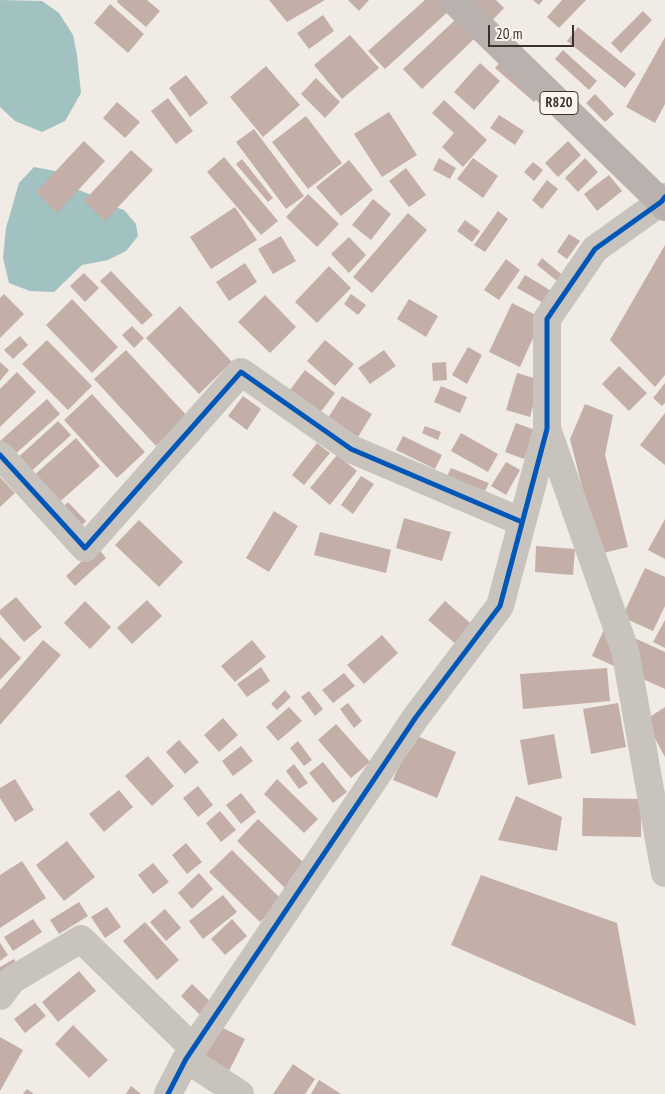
<!DOCTYPE html>
<style>
body{margin:0}
#map{position:relative;width:665px;height:1094px;overflow:hidden;background:#f0ebe5;font-family:"PT Sans Narrow",sans-serif}
canvas{display:block}
.scale{position:absolute;left:488px;top:25px;width:86px;height:22px;box-sizing:border-box;border:2px solid #3b302b;border-top:0;padding-left:6px;font-size:15px;line-height:18px;white-space:nowrap;color:#3b302b;-webkit-text-stroke:4px #fbf5ee;paint-order:stroke}
</style>
<div id="map">
<canvas width="665" height="1094"></canvas>
<div class="scale">20 m</div>
</div>
<script>
const g = document.querySelector('canvas').getContext('2d');
g.lineJoin = 'round';
function fillPath(path, color) { g.fillStyle = color; g.fill(path, 'evenodd'); }
const poly = rows => new Path2D(rows.map(r => 'M' + r).join(''));
function strokePath(path, color, width, dash) { g.strokeStyle = color; g.lineWidth = width; g.lineCap = dash ? 'butt' : 'round'; g.setLineDash(dash || []); g.stroke(path); }
function drawText(font, color, halo, rows, align = 'center') {
  g.font = font + ' "PT Sans Narrow",sans-serif'; g.lineWidth = 4; g.setLineDash([]); g.textBaseline = 'middle'; g.strokeStyle = halo; g.fillStyle = color; for (const [text, x, y, turn = 0] of rows) {
    g.save(); g.translate(x, y); g.rotate((+turn || 0) * Math.PI / 180); g.textAlign = isNaN(turn) ? turn : align; if (halo) g.strokeText(text, 0, 0); g.fillText(text, 0, 0); g.restore();
  }
}
fillPath(poly([
 [0,0,42,1,59,13,73,35,77,55,81,93,65,121,42,132,15,121,0,107],
 [34,167,60,172,76,189,89,194,109,205,124,210,136,224,138,236,126,251,108,260,82,265,54,292,30,291,9,283,3,258,6,228,19,183]
]), '#a1c2c1');
fillPath(poly([
 [118,0,147,0,160,11,146,27,117,2],
 [269,0,325,0,287,22],
 [348,0,369,0,359,11],
 [425,0,443,0,451,9,385,69,368,51],
 [465,0,496,0,504,8,489,24],
 [533,0,543,0,539,5],
 [562,0,586,0,559,28,547,17],
 [110,4,144,34,128,53,94,23],
 [643,11,652,20,621,53,611,43],
 [323,15,334,31,309,49,297,33],
 [455,20,474,39,422,89,403,69],
 [578,27,636,74,625,88,567,41],
 [350,35,379,68,342,99,314,65],
 [665,37,665,104,655,123,626,107],
 [512,49,550,83,534,102,495,68],
 [563,50,597,81,589,90,555,59],
 [480,63,500,81,474,110,454,92],
 [266,66,300,105,263,137,230,97],
 [186,75,208,103,190,117,169,88],
 [316,78,340,102,325,118,301,94],
 [595,94,614,114,605,122,586,103],
 [168,98,193,131,176,144,151,111],
 [444,100,487,140,463,167,442,147,454,133,432,113],
 [117,102,140,122,125,138,103,118],
 [389,112,417,155,382,177,354,134],
 [499,115,524,131,515,145,490,128],
 [306,116,342,163,308,189,272,142],
 [254,129,304,196,286,209,236,142],
 [84,141,105,161,57,213,36,192],
 [568,141,581,155,558,177,545,163],
 [131,150,153,170,105,221,84,201],
 [224,157,278,221,261,235,207,172],
 [439,158,456,168,450,179,433,170],
 [473,158,498,176,483,198,457,179],
 [585,158,598,172,578,192,565,178],
 [242,159,273,198,268,202,236,164],
 [349,160,373,190,341,216,316,187],
 [533,162,543,170,534,181,524,172],
 [406,168,426,195,409,207,389,181],
 [609,175,622,191,597,211,584,194],
 [547,180,558,189,542,209,532,200],
 [308,194,339,224,317,247,286,217],
 [373,199,391,214,371,240,352,225],
 [235,207,257,240,211,269,190,237],
 [498,211,508,219,485,252,474,245],
 [408,213,427,230,372,293,353,277],
 [465,220,480,231,472,242,457,231],
 [569,234,580,241,567,259,557,252],
 [281,236,296,261,273,274,258,249],
 [349,237,366,255,349,273,331,254],
 [665,245,665,375,655,387,610,340],
 [542,258,566,278,561,284,537,265],
 [506,259,520,270,499,300,484,290],
 [245,263,257,282,229,301,216,282],
 [329,266,351,288,317,323,295,302],
 [111,271,153,315,142,325,100,281],
 [84,273,99,288,85,302,70,286],
 [525,275,553,292,545,304,517,288],
 [4,294,24,314,0,338,0,298],
 [351,294,366,305,358,315,344,304],
 [265,295,296,327,270,353,238,322],
 [72,299,118,347,92,373,46,325],
 [409,299,438,316,426,337,397,319],
 [512,303,542,318,520,367,489,352],
 [180,306,232,362,199,394,146,338],
 [132,326,144,338,134,348,122,335],
 [20,336,28,345,13,359,4,350],
 [47,340,92,386,68,410,22,364],
 [325,340,354,364,335,386,307,361],
 [468,347,482,355,467,384,452,375],
 [126,350,188,417,156,446,94,379],
 [384,350,396,366,370,384,358,368],
 [0,362,9,370,0,381],
 [446,362,447,380,433,381,432,363],
 [619,366,647,393,629,411,602,384],
 [305,370,335,393,320,413,290,390],
 [17,372,36,392,0,427,0,389],
 [517,373,540,380,530,417,506,410],
 [665,383,665,403,662,406,653,398],
 [441,386,467,397,460,413,434,402],
 [92,394,145,452,117,478,64,420],
 [243,396,261,409,247,430,228,416],
 [342,396,372,414,358,437,328,418],
 [47,399,60,414,12,457,0,443,0,441],
 [585,404,613,415,605,455,628,547,599,554,570,439],
 [665,413,665,465,640,445],
 [58,421,71,435,26,476,13,462],
 [516,423,535,430,524,459,505,452],
 [425,426,441,432,438,440,422,433],
 [461,433,498,454,488,472,451,451],
 [403,436,442,455,435,469,396,450],
 [76,438,100,466,55,506,31,478],
 [317,443,330,453,304,485,292,475],
 [337,455,357,471,330,505,310,488],
 [506,462,520,470,506,495,491,486],
 [451,468,489,483,485,491,447,476],
 [361,476,374,484,353,514,341,505],
 [0,477,15,493,0,507],
 [68,502,86,521,78,529,60,510],
 [274,511,298,526,269,572,246,558],
 [404,518,451,532,442,561,396,548],
 [665,519,665,559,648,550],
 [139,520,183,562,159,587,115,545],
 [320,532,391,550,386,573,314,555],
 [536,546,575,549,573,575,535,572],
 [97,547,106,558,75,586,66,576],
 [645,568,665,577,665,606,653,631,622,617],
 [16,597,42,627,24,642,0,614,0,610],
 [147,600,162,616,132,644,117,628],
 [85,601,111,627,90,649,64,623],
 [445,601,476,628,459,647,428,620],
 [665,620,665,648,653,642],
 [606,625,665,652,665,689,592,656],
 [382,635,398,653,364,684,347,665],
 [0,637,21,658,0,680],
 [43,640,61,655,0,725,0,690],
 [252,640,266,657,235,682,221,666],
 [261,667,270,681,247,697,237,684],
 [607,668,610,701,523,709,520,674],
 [344,673,355,686,333,703,322,690],
 [285,690,291,697,277,710,271,704],
 [309,691,323,709,315,716,301,697],
 [348,703,362,721,354,728,340,709],
 [618,703,626,747,591,754,583,709],
 [289,707,302,721,278,741,266,727],
 [665,707,665,757,645,720],
 [223,718,238,735,219,752,204,735],
 [336,724,370,762,351,778,318,740],
 [412,734,456,752,437,798,393,780],
 [554,734,562,778,528,785,520,740],
 [179,740,199,762,185,774,166,752],
 [298,741,312,760,304,766,290,748],
 [241,746,253,761,233,776,222,761],
 [148,756,174,786,152,806,125,776],
 [323,762,347,792,333,803,309,773],
 [294,764,308,783,299,789,286,771],
 [15,779,34,810,15,822,0,798,0,788],
 [277,779,318,819,304,833,264,794],
 [198,786,213,805,198,817,183,798],
 [119,790,133,807,104,832,89,814],
 [241,793,256,812,241,824,226,805],
 [516,796,562,817,557,851,498,840],
 [583,798,641,799,641,837,582,836],
 [220,811,236,830,221,842,206,823],
 [258,819,310,869,288,891,237,841],
 [67,841,95,877,64,901,36,865],
 [186,843,202,862,187,874,172,855],
 [232,850,282,900,260,922,209,872],
 [22,861,46,898,0,928,0,875],
 [153,863,169,882,153,894,138,875],
 [199,873,213,889,192,909,178,893],
 [481,875,617,923,636,1026,451,945],
 [223,895,237,912,203,939,189,921],
 [79,902,88,916,59,934,50,920],
 [107,907,121,927,105,938,91,917],
 [165,909,181,928,166,941,150,922],
 [33,919,42,932,13,951,4,937],
 [232,919,247,936,225,955,211,939],
 [145,922,179,960,157,980,123,941],
 [0,943,8,955,0,961],
 [14,959,22,973,0,976,0,967],
 [79,971,96,991,58,1022,42,1002],
 [192,984,217,1008,205,1020,181,996],
 [35,1003,46,1016,25,1033,14,1019],
 [73,1025,108,1060,89,1078,55,1044],
 [217,1025,245,1039,229,1071,201,1057],
 [0,1037,23,1050,0,1091],
 [293,1064,315,1079,305,1094,273,1094],
 [319,1080,341,1094,311,1094],
 [131,1086,141,1094,126,1094],
 [27,1089,34,1094,23,1094]
]), '#c3afa7');
strokePath(poly([
 [547,429,625,650,665,873],
 [0,455,85,548,241,372,351,449,522,522],
 [0,996,12,980,81,939,193,1048],
 [186,1059,240,1094],
 [168,1094,186,1059,416,717,500,606,547,429,547,319,595,249,661,202,665,197]
]), '#c9c3be', 28);
strokePath(poly([
 [453,0,661,202,665,207]
]), '#b8b1ad', 28);
strokePath(poly([
 [0,455,85,548,241,372,351,449,522,522],
 [168,1094,186,1059,416,717,500,606,547,429,547,319,595,249,661,202,665,197]
]), '#0057b8', 5);
for (const [x, y, w] of [
 [559,103,38]
]) { const box = new Path2D(); box.roundRect(x - w / 2, y - 11.5, w, 23, 4); g.fillStyle = '#fbf5ee'; g.fill(box); strokePath(box, '#3b302b', 1); }
drawText('bold 14px', '#3b302b', null, [
 ["R820",559,103]
]);
</script>
